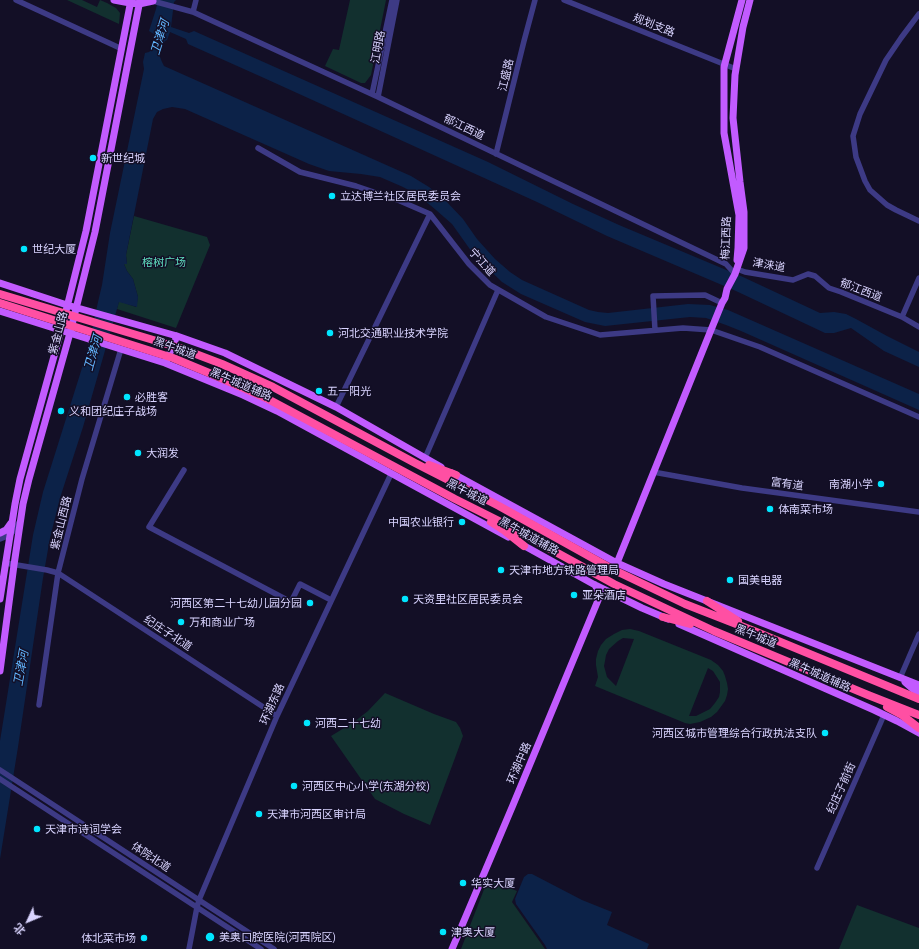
<!DOCTYPE html>
<meta charset="utf-8">
<style>
body{margin:0}
#map{position:relative;width:919px;height:949px;overflow:hidden;background:#130f26;font-family:Ubuntu,"Noto Sans SC",sans-serif}
canvas{display:block}
.north{position:absolute;left:8px;top:901px;width:40px;height:40px;-webkit-text-stroke:3px #130f26;paint-order:stroke;rotate:226deg;font-size:11px;font-weight:700;line-height:16px;text-align:center;color:#d9d4ff}
.north::after{content:'';display:block;margin:auto;width:14px;height:18px;background:#d9d4ff;clip-path:polygon(50% 0,100% 100%,50% 72%,0 100%)}
</style>
<div id="map">
<canvas width="919" height="949"></canvas>
<div class="north">北</div>
</div>
<script>
const g = document.querySelector('canvas').getContext('2d');
g.lineJoin = 'round';
function fillPath(path, color) { g.fillStyle = color; g.fill(path, 'evenodd'); }
const poly = rows => new Path2D(rows.map(r => 'M' + r).join(''));
function strokePath(path, color, width, dash) { g.strokeStyle = color; g.lineWidth = width; g.lineCap = dash ? 'butt' : 'round'; g.setLineDash(dash || []); g.stroke(path); }
function drawText(font, color, halo, rows, align = 'center') {
  g.font = font + ' Ubuntu,"Noto Sans SC",sans-serif'; g.lineWidth = 3; g.setLineDash([]); g.textBaseline = 'middle'; g.strokeStyle = halo; g.fillStyle = color; for (const [text, x, y, turn = 0] of rows) {
    g.save(); g.translate(x, y); g.rotate((+turn || 0) * Math.PI / 180); g.textAlign = isNaN(turn) ? turn : align; if (halo) g.strokeText(text, 0, 0); g.fillText(text, 0, 0); g.restore();
  }
}
fillPath(poly([
 [67,0,82,0,97,7,100,0,107,3,116,8,120,13,119,24],
 [350,0,386,0,371,75,365,83,361,83,325,66,333,49,339,50],
 [134,216,207,237,210,245,176,328,117,309,119,301,136,307,138,297,133,279,127,271,124,264,127,264,126,255],
 [630,629,639,631,711,660,718,665,723,671,725,676,727,683,728,689,727,695,725,701,717,712,711,717,700,722,690,724,685,723,595,686,598,677,596,665,596,659,598,651,601,645,606,639,614,634,622,630],
 [623,638,634,639,616,686,607,677,604,666,605,661,606,655,609,649,618,641],
 [708,668,713,671,720,682,720,692,719,697,715,703,710,709,696,716,689,716],
 [385,693,434,714,456,722,460,728,463,736,455,758,430,825,404,814,375,799,331,736,354,722,368,711],
 [488,879,517,891,512,902,545,949,461,949],
 [857,905,919,928,919,949,839,949]
]), '#12302f');
fillPath(poly([
 [158,0,176,0,174,2,171,27,189,33,194,31,488,162,573,204,619,225,743,277,820,313,834,312,846,314,856,319,887,336,919,352,919,367,884,351,851,328,834,333,825,333,736,291,607,236,537,202,264,78,188,44,186,39,170,32,167,40,165,41,160,52,160,57,162,62,164,66,411,176,429,187,445,200,463,219,477,239,495,259,510,272,522,280,589,310,598,312,608,313,688,304,710,305,728,310,919,394,919,410,741,331,726,325,706,318,690,317,605,326,585,322,521,294,502,282,474,255,452,224,436,210,418,195,403,187,380,177,361,174,329,171,309,164,185,109,172,107,163,109,157,112,153,119,126,255,127,264,124,264,127,271,133,279,138,297,137,307,119,302,83,427,60,498,50,538,43,578,18,747,0,859,0,741,33,535,43,492,87,352,98,302,102,285,110,233,144,69,143,62,145,53,149,52,154,48,157,36,149,31,156,9],
 [528,874,532,874,582,900,612,912,607,925,649,944,647,949,547,949,545,945,516,904,515,899,524,877]
]), '#0c2248');
strokePath(poly([
 [16,0,122,49],
 [564,0,736,69],
 [153,1,193,12,378,97,726,264,735,274],
 [193,12,196,0],
 [919,14,901,38,886,60,860,114,853,136,856,157,865,181,870,190,878,197,887,205,896,210,919,221],
 [372,94,392,0],
 [378,97,397,0],
 [258,148,300,172,356,186,400,201,430,214,469,264,490,285,546,317,600,335,683,328,711,330,760,347,919,417],
 [496,154,524,41,535,0],
 [737,269,745,272,793,280,808,274,815,276,829,288,841,292,902,317,919,327],
 [902,317,919,278],
 [655,330,653,296,705,295,722,303],
 [336,407,430,214],
 [425,458,498,290],
 [184,470,149,527,291,602,300,584,331,600],
 [653,472,742,488,919,512],
 [0,539,10,535,15,529,20,521],
 [5,563,47,570,58,573,277,716],
 [900,678,919,634],
 [39,705,58,573,82,479,121,349],
 [0,770,274,949],
 [0,779,261,949],
 [817,868,884,715],
 [189,949,197,907,199,900,277,716,391,474]
]), '#3d3a85', 5.5);
strokePath(poly([
 [114,0,130,3,139,4,153,1],
 [737,260,738,248,739,215,724,133,724,67,742,0],
 [0,283,67,305,177,336,225,353,336,407,441,467],
 [0,311,165,363,243,395,277,411,508,537],
 [166,362,177,336],
 [452,473,617,563,664,584,919,685],
 [0,533,6,530,11,523],
 [521,544,595,585,642,608,668,619],
 [617,563,711,330,722,303,725,298,727,289,735,274,744,248,744,212,740,182,733,118,735,75,743,27,750,0],
 [0,599,15,504,20,479,61,331,86,231,131,0],
 [679,624,874,710,897,721,919,733],
 [0,671,14,565,23,504,29,479,70,333,95,232,140,0],
 [905,682,913,689,919,692],
 [452,949,513,805,599,598,600,595,595,585]
]), '#c25bff', 7);
strokePath(poly([
 [0,294,180,348,222,364,273,387,415,463,499,506,614,570,685,604,754,631,919,699],
 [0,303,173,358,214,375,266,398,455,499,501,522,614,584,714,631,868,695,919,715],
 [429,465,456,475],
 [491,522,505,531,524,546],
 [707,601,738,621],
 [663,617,690,624],
 [887,707,902,715,919,728]
]), '#ff4fa3', 8);
for (const [x, y, r, color] of [
 [93,158,4,"#00e5ff"],
 [332,196,4,"#00e5ff"],
 [24,249,4,"#00e5ff"],
 [330,333,4,"#00e5ff"],
 [319,391,4,"#00e5ff"],
 [127,397,4,"#00e5ff"],
 [61,411,4,"#00e5ff"],
 [138,453,4,"#00e5ff"],
 [881,484,4,"#00e5ff"],
 [770,509,4,"#00e5ff"],
 [462,522,4,"#00e5ff"],
 [501,570,4,"#00e5ff"],
 [730,580,4,"#00e5ff"],
 [574,595,4,"#00e5ff"],
 [405,599,4,"#00e5ff"],
 [310,603,4,"#00e5ff"],
 [181,622,4,"#00e5ff"],
 [307,723,4,"#00e5ff"],
 [825,733,4,"#00e5ff"],
 [294,786,4,"#00e5ff"],
 [259,814,4,"#00e5ff"],
 [37,829,4,"#00e5ff"],
 [463,883,4,"#00e5ff"],
 [443,932,4,"#00e5ff"],
 [210,937,5,"#00e5ff"],
 [144,938,4,"#00e5ff"]
]) { const dot = new Path2D(); dot.arc(x, y, r, 0, 2 * Math.PI); g.fillStyle = color; g.fill(dot); strokePath(dot, '#130f26', 1.5); }
drawText('11px', '#d9d4ff', '#130f26', [
 ["规划支路",654,25,22],
 ["江明路",378,47,-79],
 ["江盛路",506,75,-77],
 ["郁江西道",464,127,26],
 ["梅江西路",726,238,-88],
 ["宁江道",482,262,48],
 ["津涞道",769,265,10],
 ["郁江西道",861,290,21],
 ["紫金山路",58,333,-75],
 ["黑牛城道",175,348,20],
 ["黑牛城道辅路",241,384,23],
 ["富有道",787,484,8],
 ["黑牛城道",467,492,27],
 ["紫金山西路",61,523,-76],
 ["黑牛城道辅路",529,536,29],
 ["纪庄子北道",168,633,33],
 ["黑牛城道",756,636,22],
 ["黑牛城道辅路",820,675,24],
 ["环湖东路",272,704,-66],
 ["环湖中路",519,763,-67],
 ["纪庄子前街",841,788,-66],
 ["体院北道",151,857,33]
]);
drawText('11px', '#d9d4ff', '#130f26', [
 ["新世纪城",101,158],
 ["立达博兰社区居民委员会",340,196],
 ["世纪大厦",32,249],
 ["河北交通职业技术学院",338,333],
 ["五一阳光",327,391],
 ["必胜客",135,397],
 ["义和团纪庄子战场",69,411],
 ["大润发",146,453],
 ["南湖小学",873,484,"right"],
 ["体南菜市场",778,509],
 ["中国农业银行",454,522,"right"],
 ["天津市地方铁路管理局",509,570],
 ["国美电器",738,580],
 ["亚朵酒店",582,595],
 ["天资里社区居民委员会",413,599],
 ["河西区第二十七幼儿园分园",302,603,"right"],
 ["万和商业广场",189,622],
 ["河西二十七幼",315,723],
 ["河西区城市管理综合行政执法支队",817,733,"right"],
 ["河西区中心小学(东湖分校)",302,786],
 ["天津市河西区审计局",267,814],
 ["天津市诗词学会",45,829],
 ["华实大厦",471,883],
 ["津奥大厦",451,932],
 ["美奥口腔医院(河西院区)",219,937],
 ["体北菜市场",136,938,"right"]
], 'left');
drawText('11px', '#5fe0c0', '#130f26', [
 ["榕树广场",164,262]
]);
drawText('italic 12px', '#62b6ff', '#130f26', [
 ["卫津河",160,37,-73],
 ["卫津河",93,353,-74],
 ["卫津河",21,668,-80]
]);
</script>
